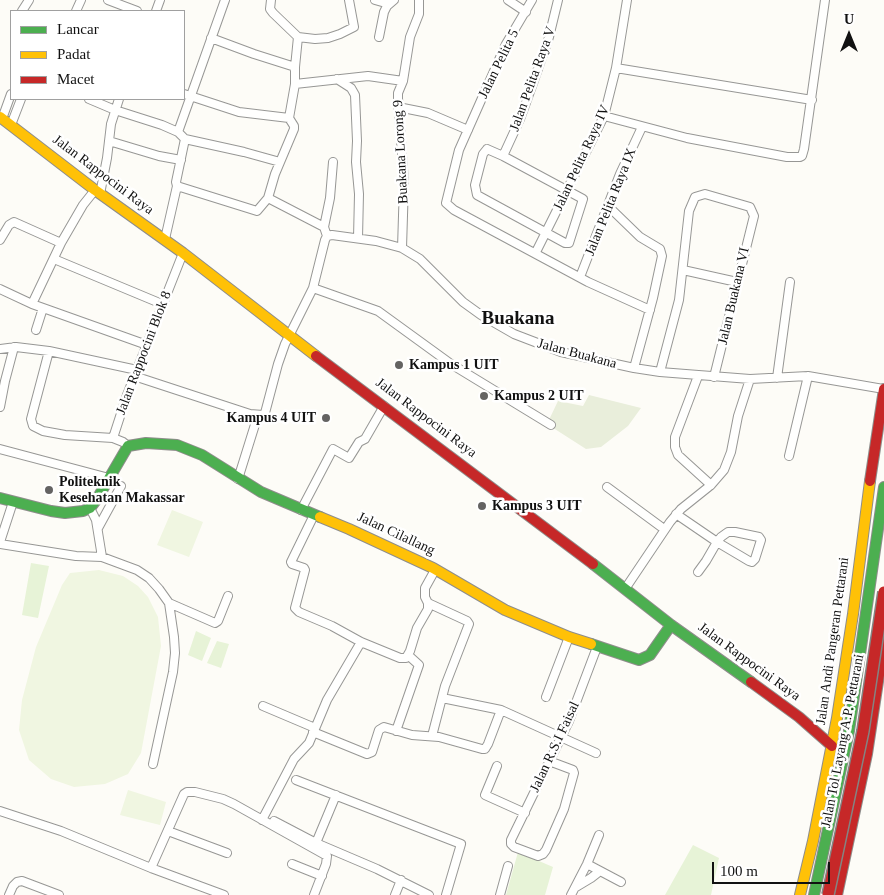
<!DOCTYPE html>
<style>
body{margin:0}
#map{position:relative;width:884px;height:895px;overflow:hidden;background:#fdfcf7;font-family:Georgia,serif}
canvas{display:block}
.legend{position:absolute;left:10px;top:10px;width:175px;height:90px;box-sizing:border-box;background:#fff;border:1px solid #a0a0a0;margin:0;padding:6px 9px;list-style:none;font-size:15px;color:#111}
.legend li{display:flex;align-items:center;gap:10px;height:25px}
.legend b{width:25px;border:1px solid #a0a0a0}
.north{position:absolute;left:824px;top:10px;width:50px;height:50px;-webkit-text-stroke:4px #fff;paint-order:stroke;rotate:0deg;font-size:14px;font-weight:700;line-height:20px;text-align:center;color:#111}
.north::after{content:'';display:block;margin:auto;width:18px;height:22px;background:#111;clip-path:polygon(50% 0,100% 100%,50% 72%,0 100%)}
.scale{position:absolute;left:712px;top:862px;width:118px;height:22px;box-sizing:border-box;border:2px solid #111;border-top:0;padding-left:6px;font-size:15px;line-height:18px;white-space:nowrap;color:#111;-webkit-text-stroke:4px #fff;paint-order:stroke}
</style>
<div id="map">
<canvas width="884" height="895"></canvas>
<ul class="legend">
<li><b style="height:6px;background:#4caf50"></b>Lancar</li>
<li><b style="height:6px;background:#ffc107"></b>Padat</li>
<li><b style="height:6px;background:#c62828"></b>Macet</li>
</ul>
<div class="north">U</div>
<div class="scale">100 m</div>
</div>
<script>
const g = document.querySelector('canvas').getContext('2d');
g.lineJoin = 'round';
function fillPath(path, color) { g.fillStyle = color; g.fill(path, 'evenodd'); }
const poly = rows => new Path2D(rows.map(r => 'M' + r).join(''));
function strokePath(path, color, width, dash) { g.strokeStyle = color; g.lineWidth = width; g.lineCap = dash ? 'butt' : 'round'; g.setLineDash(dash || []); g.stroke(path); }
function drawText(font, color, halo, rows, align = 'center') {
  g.font = font + ' Georgia,serif'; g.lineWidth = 5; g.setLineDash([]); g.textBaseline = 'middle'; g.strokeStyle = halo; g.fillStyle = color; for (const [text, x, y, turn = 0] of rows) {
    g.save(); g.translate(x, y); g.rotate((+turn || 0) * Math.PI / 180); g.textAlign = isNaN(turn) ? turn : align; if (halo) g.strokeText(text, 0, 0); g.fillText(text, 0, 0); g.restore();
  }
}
fillPath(poly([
 [31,563,49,566,38,618,22,615],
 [196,631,211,638,202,661,188,655],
 [217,641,229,644,221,668,207,663],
 [693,845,719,858,711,895,665,895],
 [518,852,553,867,545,895,506,895]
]), '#e7f3d7');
fillPath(poly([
 [589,395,641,408,628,426,601,447,586,449,547,424,558,401,583,406]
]), '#e9eedb');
fillPath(poly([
 [172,510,203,522,189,557,157,545],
 [99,570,123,576,138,586,148,597,158,617,161,646,141,753,128,774,105,784,74,787,51,779,29,760,19,730,22,700,36,647,62,585,70,573],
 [128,790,166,802,160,825,120,815]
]), '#f0f6e1');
const street = poly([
 [108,0,137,11],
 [271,0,270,9,273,13,298,37,315,39,328,38,340,34,354,27,349,0],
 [375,0,389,4],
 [508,0,526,12],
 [532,0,506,44,459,150,446,203,454,210,588,282,650,310],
 [22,11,29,0],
 [76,11,81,0],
 [156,11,160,0],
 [379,37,384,12,387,6,394,0],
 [211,38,254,54,295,67],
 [616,68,812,100],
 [337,79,351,88,355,95,357,141,356,162,359,194,358,238],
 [295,84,368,76,403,81],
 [184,94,239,112,289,118],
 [89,99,115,110,162,125,178,132,185,139,176,182,177,186,257,211,268,198,275,174,294,129,294,126,289,118,295,84,295,67,298,37],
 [398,107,428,113,468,130],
 [604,116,687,138,787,157,800,157,802,156,804,149,825,0],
 [2,119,11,94],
 [11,125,21,99],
 [178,132,225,0],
 [185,139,244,152,280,162],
 [109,141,159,156,181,160],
 [487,149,503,156,583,199,569,243,565,243,477,195,475,185,483,154,487,149],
 [503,156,520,119,532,86,549,37,558,0],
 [95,190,83,205,61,243,32,304,147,345],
 [100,194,107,158,111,124,119,99],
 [268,198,324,227],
 [608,206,640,237,660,249,662,256,653,298,634,368],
 [327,236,324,227,330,198,333,162],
 [165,239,177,186],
 [0,240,9,225,14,222,61,243],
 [402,248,404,183,398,98,398,93,403,81,410,37,419,14,419,0],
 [536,252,604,116,616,68,627,0],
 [54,259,162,304],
 [683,270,737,282],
 [580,277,620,174,642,127],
 [313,288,378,311,451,364,551,425],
 [0,289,32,304],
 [36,330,43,308],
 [0,349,16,347,49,351,137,370],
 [49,351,31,419,33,426,43,431,65,435,113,438],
 [660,372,679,300,689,211,695,197,705,194,750,207,754,216,714,377],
 [134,376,250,414,263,415,265,413,278,364,285,344,313,288,325,240,327,236,332,235,376,241,402,248,420,259,463,302,481,315,514,334,561,352,634,368,660,372,750,379,808,376,884,389],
 [698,376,675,437,675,447,678,455,711,485],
 [777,378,790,282],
 [0,407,5,381,14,347],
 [128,446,123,442,113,438,127,395,183,253],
 [0,449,109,478],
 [789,456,808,376],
 [238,479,258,415],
 [607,487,664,529],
 [90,508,96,520,102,557,137,570,149,578,159,589,169,603,174,637,175,653,173,672,153,764],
 [301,510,333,449,349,458,359,442,365,439,384,406],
 [676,514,717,542,749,561,752,562,755,559,761,540,759,537,735,532,728,532,721,537,717,542,706,561,698,572],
 [314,515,291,562,292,564,304,568,305,570,295,608,299,612,332,626,361,642,400,658,406,658,410,651,417,628,428,609,428,603,425,597,425,588,435,570],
 [98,528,121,486],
 [0,542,13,502],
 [0,544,76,556,102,557],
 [625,589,670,522,681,509,711,485,724,470,731,452,738,416,750,379],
 [169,603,215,623,218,621,228,596],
 [428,603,467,621,469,624,445,686,432,736],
 [546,697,569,637],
 [447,699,501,710],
 [263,706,315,728],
 [396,731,419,665,408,655],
 [313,732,367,754,372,752,379,730,384,727,412,735,439,737,482,749,485,749,488,744,501,710,596,753],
 [549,761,573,770,574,773,564,809,546,850,543,854,538,856,514,847,511,844,511,840,569,721,597,647],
 [497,766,485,795,525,813],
 [296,780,461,844,446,895],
 [336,795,316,843,377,869,429,895],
 [0,811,61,831,151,868,224,895],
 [262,820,294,759,309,743,327,700,361,642],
 [274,821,316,843],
 [168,831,227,853],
 [292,864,322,876],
 [587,864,621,882],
 [151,868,184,794,187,792,195,792,223,799,234,804,327,856,326,864,314,895],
 [576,887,591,878,600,871],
 [9,895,13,886,17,882,22,881,59,895],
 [395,895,401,880],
 [500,895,508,866],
 [571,895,587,864,599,835]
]);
const fast = poly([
 [0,498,51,511,65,513,83,511,90,508,97,499,128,446,146,443,177,445,202,455,261,492,320,517],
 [593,564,671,625,751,682],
 [591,644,639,660,650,655,671,625],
 [814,895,849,731,884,487]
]);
const slow = poly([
 [0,117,95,190,183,253,316,356],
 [320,517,349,529,433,568,505,610,569,637,591,644],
 [800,895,813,841,837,718,853,614,870,481]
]);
const jam = poly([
 [316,356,593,564],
 [870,481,884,389],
 [751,682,799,717,832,746],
 [837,895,867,754,884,642]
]);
strokePath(street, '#979795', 10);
strokePath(fast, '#8e8d8b', 12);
strokePath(slow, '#8e8d8b', 12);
strokePath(jam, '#8e8d8b', 12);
strokePath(street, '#fffffe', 8);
strokePath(fast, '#4caf50', 10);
strokePath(slow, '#ffc107', 10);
strokePath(jam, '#c62828', 10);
const jamBridge = poly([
 [828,895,863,731,884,592]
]);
strokePath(jamBridge, '#858482', 14, []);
strokePath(jamBridge, '#c62828', 11);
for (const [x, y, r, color] of [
 [399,365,5,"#646362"],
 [484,396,5,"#646362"],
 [326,418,5,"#646362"],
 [49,490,5,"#646362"],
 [482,506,5,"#646362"]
]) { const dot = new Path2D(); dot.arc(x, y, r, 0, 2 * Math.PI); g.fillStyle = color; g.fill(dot); strokePath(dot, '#fff', 2); }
drawText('14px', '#111', '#fff', [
 ["Jalan Pelita 5",499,64,-64],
 ["Jalan Pelita Raya V",533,79,-70],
 ["Buakana Lorong 9",401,152,-93],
 ["Jalan Pelita Raya IV",582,158,-65],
 ["Jalan Rappocini Raya",103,175,37],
 ["Jalan Pelita Raya IX",611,202,-68],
 ["Jalan Buakana VI",734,296,-77],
 ["Jalan Rappocini Blok 8",144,353,-69],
 ["Jalan Buakana",577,354,15],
 ["Jalan Rappocini Raya",426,418,37],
 ["Jalan Cilallang",396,534,25],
 ["Jalan Andi Pangeran Pettarani",833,641,-82],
 ["Jalan Rappocini Raya",749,662,36],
 ["Jalan Tol Layang A.P. Pettarani",843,741,-79],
 ["Jalan R.S.I Faisal",555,747,-65]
]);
drawText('bold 14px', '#111', '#fff', [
 ["Kampus 1 UIT",409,365],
 ["Kampus 2 UIT",494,396],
 ["Kampus 4 UIT",316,418,"right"],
 ["Politeknik",59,482],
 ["Kesehatan Makassar",59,498],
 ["Kampus 3 UIT",492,506]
], 'left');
drawText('bold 19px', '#111', '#fff', [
 ["Buakana",518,319]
]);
</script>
